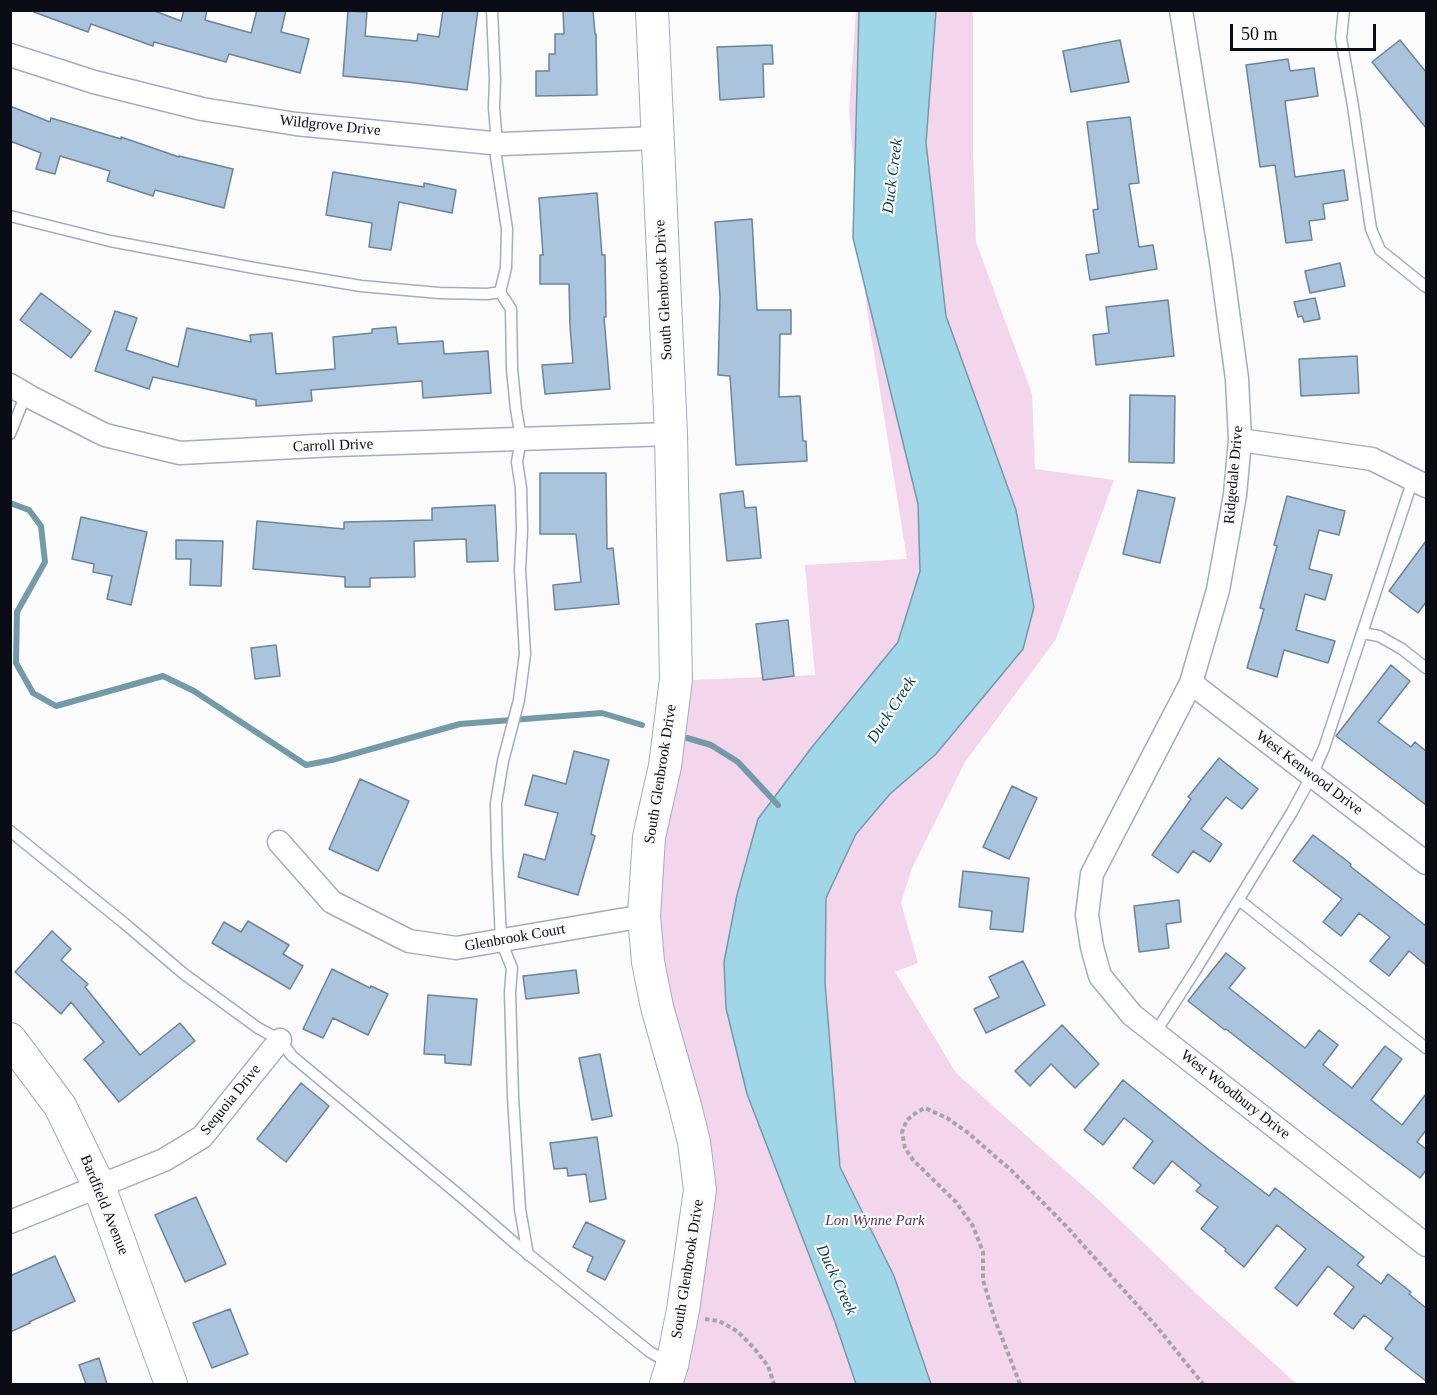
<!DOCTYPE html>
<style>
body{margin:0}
#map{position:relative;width:1437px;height:1395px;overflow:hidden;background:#fbfbfb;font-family:Georgia,serif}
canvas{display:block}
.frame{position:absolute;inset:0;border:12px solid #090b15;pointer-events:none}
.scale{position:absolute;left:1230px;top:24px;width:146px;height:27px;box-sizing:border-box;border:3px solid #090b15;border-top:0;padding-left:8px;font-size:18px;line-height:21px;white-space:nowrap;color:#090b15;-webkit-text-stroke:4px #fbfbfb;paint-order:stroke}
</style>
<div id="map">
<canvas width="1437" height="1395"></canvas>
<div class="frame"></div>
<div class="scale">50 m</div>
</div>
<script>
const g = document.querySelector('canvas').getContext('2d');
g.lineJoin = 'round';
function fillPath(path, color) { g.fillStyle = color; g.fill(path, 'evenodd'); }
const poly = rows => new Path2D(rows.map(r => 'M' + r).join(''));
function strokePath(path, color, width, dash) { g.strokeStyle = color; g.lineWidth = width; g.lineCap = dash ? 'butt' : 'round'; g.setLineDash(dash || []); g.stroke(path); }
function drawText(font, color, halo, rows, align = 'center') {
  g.font = font + ' Georgia,serif'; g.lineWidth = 4.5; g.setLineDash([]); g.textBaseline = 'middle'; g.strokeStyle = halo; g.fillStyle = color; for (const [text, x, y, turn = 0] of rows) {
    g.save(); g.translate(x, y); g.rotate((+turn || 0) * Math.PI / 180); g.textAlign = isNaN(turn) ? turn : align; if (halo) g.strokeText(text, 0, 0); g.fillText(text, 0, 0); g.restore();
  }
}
fillPath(poly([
 [856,11,973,11,973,151,976,242,1032,394,1035,469,1114,480,1056,639,965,762,912,868,901,903,918,963,895,972,956,1073,1101,1202,1199,1296,1297,1384,681,1384,699,1292,679,1044,650,916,666,821,693,680,815,675,805,565,907,559,867,310,849,111]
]), '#f3d5ec');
const water = poly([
 [859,11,936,11,926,143,946,316,1016,510,1034,607,1023,649,936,754,890,794,856,834,826,898,825,983,840,1167,894,1276,931,1384,856,1384,835,1322,747,1094,726,1008,724,962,737,895,758,819,812,747,898,642,920,571,918,504,853,238,859,11]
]);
fillPath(water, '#a0d7e8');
strokePath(water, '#739aa9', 1.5);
strokePath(poly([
 [10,503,29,510,41,526,45,562,17,612,16,663,33,693,56,706,163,676,194,691,306,765,332,760,460,724,602,713,642,725],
 [687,738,711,745,738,762,778,805]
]), '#739aa9', 6);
const building = poly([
 [35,10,152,10,181,21,184,10,207,10,205,20,251,33,257,10,286,10,281,32,309,39,300,73,229,54,226,62,154,42,153,46,91,24,88,32,34,12,35,10],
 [443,10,478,10,467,90,407,82,343,76,348,11,367,12,365,36,417,41,418,34,439,37,443,10],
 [563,10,593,10,595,34,596,34,597,95,536,96,536,71,549,71,549,54,555,54,555,34,564,34,563,10],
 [1120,40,1129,82,1071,92,1063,51,1120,40],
 [1400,40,1426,72,1426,128,1372,62,1400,40],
 [772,45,773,64,763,64,764,97,720,100,717,47,772,45],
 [1288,59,1290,71,1314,68,1318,96,1285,101,1295,177,1344,170,1348,200,1323,204,1325,219,1309,221,1312,240,1286,243,1275,165,1260,167,1246,65,1288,59],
 [10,106,50,122,51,118,121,139,121,137,179,157,179,156,233,169,224,208,155,190,153,196,107,181,110,171,60,156,55,174,36,169,41,153,10,141,10,106],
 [1130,117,1139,183,1129,184,1139,247,1153,245,1157,269,1090,280,1086,255,1099,253,1093,210,1098,209,1087,122,1130,117],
 [333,172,424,187,424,183,456,190,452,213,399,202,391,250,369,247,372,223,326,215,333,172],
 [597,193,602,255,605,255,606,317,604,317,610,389,545,394,542,365,573,363,570,326,569,284,540,284,540,255,543,255,539,198,597,193],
 [752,219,757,310,791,310,791,334,780,334,779,397,800,396,803,441,806,441,807,461,736,465,730,376,718,375,720,297,715,222,752,219],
 [1340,263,1345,286,1310,293,1305,271,1340,263],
 [41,293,91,331,71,358,20,320,41,293],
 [1315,298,1320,319,1304,322,1302,316,1298,317,1294,302,1315,298],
 [1168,300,1174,356,1096,365,1093,335,1109,333,1106,307,1168,300],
 [115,311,137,318,126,350,178,367,187,328,251,342,250,335,272,333,276,374,335,369,333,337,372,333,372,329,396,327,398,344,443,341,444,354,488,351,491,393,423,398,422,381,311,390,312,401,256,406,256,400,153,377,149,389,95,371,115,311],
 [1357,356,1359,393,1301,396,1299,359,1357,356],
 [1130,395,1175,396,1174,463,1129,462,1130,395],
 [540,473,606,473,607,549,613,548,619,604,555,610,553,585,581,582,576,534,540,534,540,473],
 [1138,490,1175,498,1160,563,1123,554,1138,490],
 [743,491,745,508,756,507,761,558,727,561,720,494,743,491],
 [1287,496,1345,511,1339,535,1319,530,1309,569,1332,575,1325,600,1305,594,1296,630,1335,641,1328,663,1284,650,1277,677,1247,668,1264,609,1260,608,1277,546,1274,545,1287,496],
 [495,505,498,561,467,562,466,539,414,541,415,577,370,578,370,587,345,587,345,577,253,569,257,521,344,529,344,522,432,520,432,508,495,505],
 [81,517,147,532,131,605,107,599,112,576,93,572,94,564,72,559,81,517],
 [176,540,223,541,221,586,190,585,191,559,176,559,176,540],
 [1426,541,1426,602,1418,613,1389,591,1426,541],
 [788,620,794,676,763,680,756,624,788,620],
 [276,645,280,676,255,679,251,648,276,645],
 [1391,665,1410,681,1378,722,1411,747,1415,742,1426,751,1426,805,1336,736,1391,665],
 [574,751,609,760,591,834,595,836,578,895,518,877,524,854,545,860,558,813,525,805,533,775,566,784,574,751],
 [1219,758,1258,789,1242,809,1226,797,1201,829,1222,844,1210,862,1193,851,1178,873,1152,855,1191,799,1188,797,1219,758],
 [360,779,409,801,378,871,329,849,360,779],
 [1012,786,1037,798,1009,859,983,847,1012,786],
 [1313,835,1351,864,1350,866,1426,926,1426,965,1409,951,1389,976,1370,961,1390,937,1359,913,1341,936,1323,922,1342,899,1293,861,1313,835],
 [963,871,1029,878,1023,932,990,929,992,911,959,907,963,871],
 [1179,900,1181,922,1166,924,1169,948,1139,952,1134,906,1179,900],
 [248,921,289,945,283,954,303,966,290,989,212,943,224,922,241,932,248,921],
 [52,931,71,949,61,960,88,984,85,987,140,1055,180,1023,195,1041,119,1102,84,1059,104,1042,71,1002,61,1014,15,972,52,931],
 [1226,953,1245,968,1229,988,1305,1048,1319,1030,1338,1045,1323,1065,1352,1088,1385,1046,1402,1059,1371,1100,1402,1125,1426,1094,1426,1130,1417,1142,1426,1149,1426,1170,1420,1178,1324,1106,1226,1029,1225,1030,1188,1001,1226,953],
 [1023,961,1045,1005,986,1033,974,1009,999,997,989,977,1023,961],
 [332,969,370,988,371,986,388,994,368,1035,333,1018,323,1038,303,1029,332,969],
 [576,970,579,993,526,999,523,976,576,970],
 [428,995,477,999,471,1065,445,1063,445,1055,424,1054,428,995],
 [1062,1025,1099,1064,1075,1088,1051,1064,1030,1086,1015,1071,1062,1025],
 [600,1054,612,1116,592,1120,579,1058,600,1054],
 [1123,1080,1209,1150,1269,1196,1275,1188,1364,1257,1357,1265,1381,1284,1388,1274,1411,1292,1409,1294,1426,1308,1426,1381,1385,1349,1393,1338,1364,1315,1353,1329,1334,1314,1354,1287,1328,1266,1297,1306,1275,1288,1306,1249,1277,1225,1244,1267,1225,1251,1226,1249,1201,1229,1218,1207,1196,1191,1201,1185,1172,1161,1154,1184,1133,1168,1153,1141,1124,1118,1103,1145,1084,1130,1123,1080],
 [301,1083,329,1106,286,1162,257,1139,301,1083],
 [597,1137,606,1199,590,1202,586,1174,568,1176,567,1168,554,1169,550,1143,597,1137],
 [196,1197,226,1264,185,1282,155,1215,196,1197],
 [586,1222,625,1241,605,1280,587,1271,593,1257,573,1247,586,1222],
 [55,1256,75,1301,29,1322,30,1323,10,1332,10,1276,55,1256],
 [230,1309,248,1354,212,1368,193,1323,230,1309],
 [99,1358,107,1384,86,1384,79,1365,99,1358]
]);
fillPath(building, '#aac4de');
strokePath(building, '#6b849b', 1.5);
const lane = poly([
 [492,10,495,79,494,108,497,143,496,157,507,229,506,268,500,292,511,309,512,369,516,409,521,439,517,462,521,488,522,530,520,570,525,654,519,700,503,761,496,803,497,850,501,941,512,968,510,992,513,1097,520,1209,528,1255],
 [1344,10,1341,38,1353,106,1371,229,1380,250,1426,287],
 [10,216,110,241,254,268,361,286,439,293,488,294,500,292],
 [10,434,26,394],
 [1362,633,1379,636,1402,649,1426,668],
 [10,831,124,923,184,974,258,1028,280,1040,292,1056,465,1200,517,1245,650,1352,669,1363],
 [1239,900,1426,1048],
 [1155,1033,1195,971,1292,812,1312,775,1324,748,1413,479]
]);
const street = poly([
 [1181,10,1221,261,1237,379,1240,440,1235,495,1218,590,1191,683,1092,874,1087,915,1092,947,1100,976,1132,1015,1426,1245],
 [10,55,94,82,202,109,296,124,502,144,657,138],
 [10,385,32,398,105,435,180,453,335,445,671,434],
 [1240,440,1372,459,1426,486],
 [1191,683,1426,863],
 [279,842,332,902,409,941,456,948,644,916],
 [10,1222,164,1160,202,1137,280,1040]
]);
const secondary = poly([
 [652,10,671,434,676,679,665,766,649,837,644,916,648,962,657,1007,684,1102,694,1142,700,1190,683,1310,672,1365,666,1384],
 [10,1039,60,1106,99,1186,171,1384]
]);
strokePath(lane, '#a3aaca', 13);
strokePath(street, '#a3aaca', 25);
strokePath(secondary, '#a3aaca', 34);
strokePath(poly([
 [705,1319,719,1321,737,1331,754,1348,768,1366,774,1384],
 [1020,1384,995,1320,983,1280,983,1252,973,1226,956,1202,913,1160,905,1148,902,1132,907,1120,917,1112,925,1108,947,1118,967,1132,1012,1171,1066,1226,1157,1327,1203,1384]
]), '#a4a5a9', 4, [4.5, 3]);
strokePath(lane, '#fff', 10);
strokePath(street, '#fff', 22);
strokePath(secondary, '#fff', 32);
drawText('15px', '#090b15', '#fbfbfb', [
 ["Wildgrove Drive",330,126,6],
 ["South Glenbrook Drive",664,290,-93],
 ["Carroll Drive",333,446,-2],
 ["Ridgedale Drive",1234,475,-85],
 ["West Kenwood Drive",1309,773,37],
 ["South Glenbrook Drive",661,774,-81],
 ["Glenbrook Court",515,938,-10],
 ["West Woodbury Drive",1235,1095,38],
 ["Sequoia Drive",231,1100,-51],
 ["Bardfield Avenue",104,1205,68],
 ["South Glenbrook Drive",688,1269,-81]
]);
drawText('italic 15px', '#62315a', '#fbfbfb', [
 ["Lon Wynne Park",875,1221]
]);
drawText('italic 16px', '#083c48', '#fbfbfb', [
 ["Duck Creek",893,176,-83],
 ["Duck Creek",892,710,-57],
 ["Duck Creek",836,1280,65]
]);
</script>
